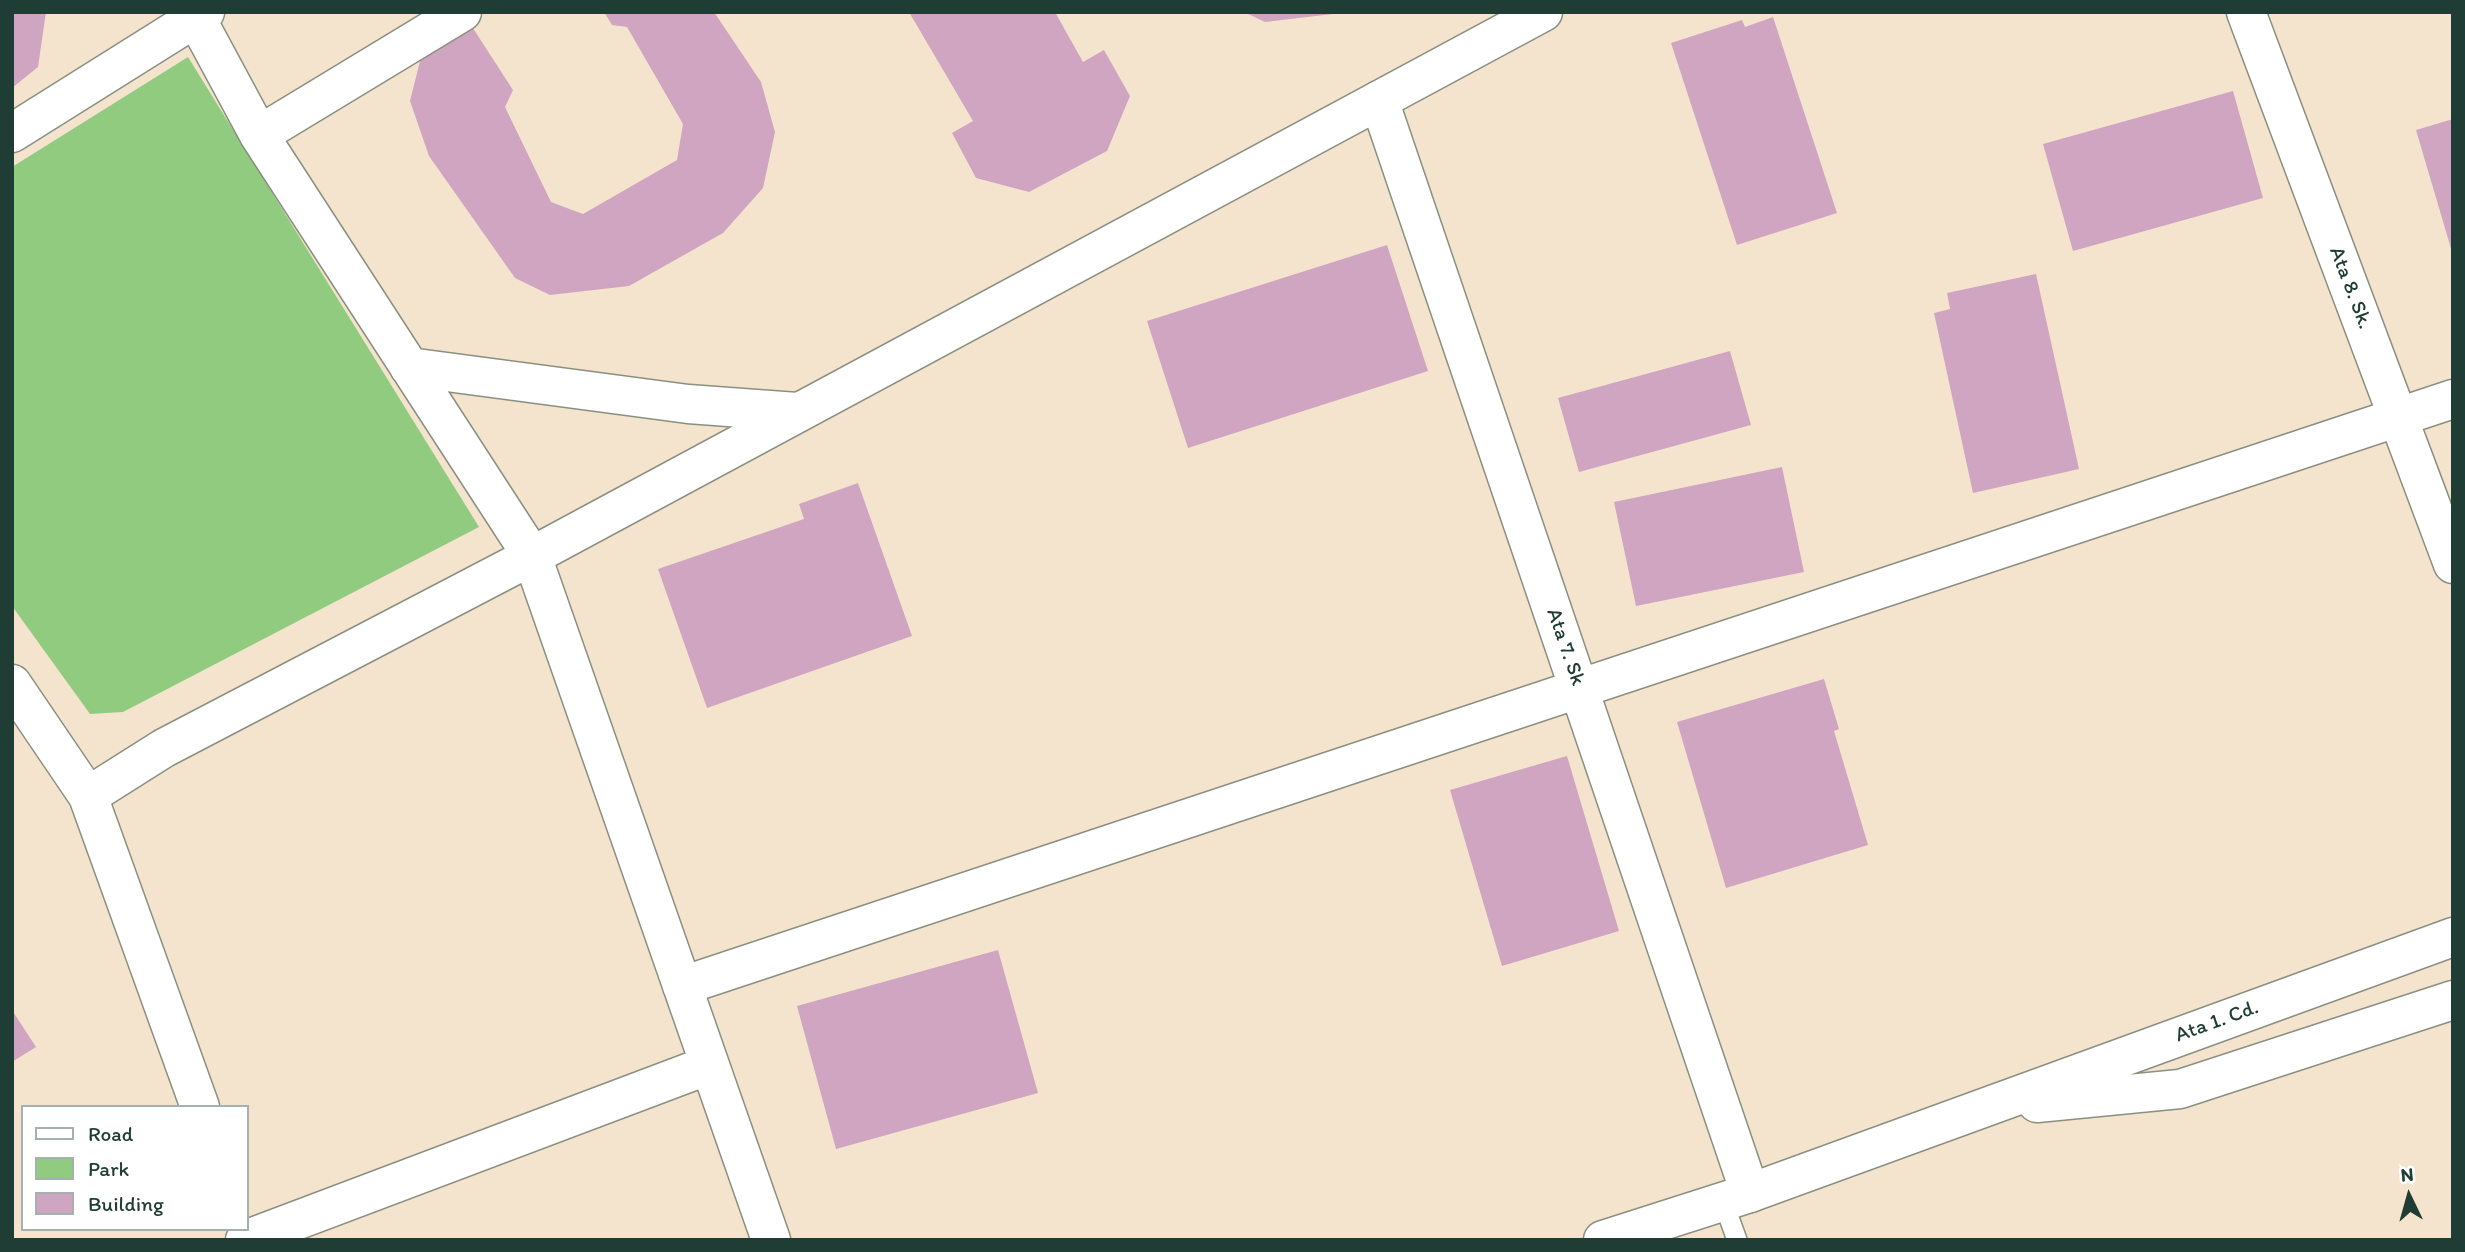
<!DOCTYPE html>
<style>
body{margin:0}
#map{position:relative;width:2465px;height:1252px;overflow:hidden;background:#f5e4cd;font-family:Itim,sans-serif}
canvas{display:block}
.frame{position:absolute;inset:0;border:14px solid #1f3d34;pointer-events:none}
.legend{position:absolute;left:21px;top:1105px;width:228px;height:126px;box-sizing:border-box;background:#fff;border:2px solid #a5b1ae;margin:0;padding:9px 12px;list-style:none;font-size:21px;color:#1f3d34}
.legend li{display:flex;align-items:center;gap:14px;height:35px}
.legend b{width:35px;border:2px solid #a5b1ae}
.north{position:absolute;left:2374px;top:1161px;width:70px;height:70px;-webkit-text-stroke:5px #fff;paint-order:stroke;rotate:355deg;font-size:19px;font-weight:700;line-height:28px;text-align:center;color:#1f3d34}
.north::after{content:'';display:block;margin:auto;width:24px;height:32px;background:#1f3d34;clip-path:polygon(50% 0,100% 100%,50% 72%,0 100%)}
</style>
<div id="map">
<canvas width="2465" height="1252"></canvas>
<div class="frame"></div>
<ul class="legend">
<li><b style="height:9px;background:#fff"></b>Road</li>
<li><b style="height:19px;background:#91cb80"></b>Park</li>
<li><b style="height:19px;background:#cfa5c2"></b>Building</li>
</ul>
<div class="north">N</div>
</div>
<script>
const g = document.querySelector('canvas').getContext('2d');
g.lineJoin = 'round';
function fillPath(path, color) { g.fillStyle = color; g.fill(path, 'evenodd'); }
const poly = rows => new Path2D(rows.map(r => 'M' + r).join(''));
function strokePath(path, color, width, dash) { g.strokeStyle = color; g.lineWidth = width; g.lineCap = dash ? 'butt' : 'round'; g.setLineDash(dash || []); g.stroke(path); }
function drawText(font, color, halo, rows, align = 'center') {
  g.font = font + ' Itim,sans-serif'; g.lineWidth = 5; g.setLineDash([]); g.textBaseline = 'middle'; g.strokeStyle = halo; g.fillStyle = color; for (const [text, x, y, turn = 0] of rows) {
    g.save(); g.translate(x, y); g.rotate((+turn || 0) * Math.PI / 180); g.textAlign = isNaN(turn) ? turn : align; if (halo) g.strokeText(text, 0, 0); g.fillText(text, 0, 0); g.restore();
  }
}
fillPath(poly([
 [188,57,479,527,123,712,90,714,12,606,12,167]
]), '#91cb80');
fillPath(poly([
 [12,12,46,12,38,67,12,88],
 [604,12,714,12,761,82,775,132,763,188,723,233,629,286,550,295,515,278,429,156,410,101,423,49,469,22,513,90,505,107,551,202,583,214,677,160,683,124,627,27,612,25],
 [909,12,1055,12,1083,62,1104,50,1130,96,1107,151,1029,192,976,178,952,133,973,121],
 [1244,12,1333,12,1333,14,1265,22],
 [1773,17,1837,213,1737,245,1671,43,1742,20,1745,27],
 [2233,91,2263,198,2073,251,2043,144],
 [2453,119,2453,252,2452,252,2416,130],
 [1387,245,1428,371,1188,448,1147,321],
 [2036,274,2079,469,1973,493,1934,313,1950,309,1947,293],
 [1730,351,1751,425,1579,472,1558,398],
 [1782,467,1804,572,1636,606,1614,502],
 [858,483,912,636,707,708,658,569,804,519,799,504],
 [1824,679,1839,729,1834,731,1868,845,1726,888,1677,722],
 [1567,756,1619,931,1502,966,1450,790],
 [998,950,1038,1093,836,1149,797,1006],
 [12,1010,36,1047,12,1062]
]), '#cfa5c2');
const lane = poly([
 [1723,1201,1737,1240]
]);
const street = poly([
 [2246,12,2453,564],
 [196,18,259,135,532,556,771,1240],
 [1379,100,1750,1193],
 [12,133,205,12],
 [259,135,462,12],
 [409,367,688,404,797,412],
 [12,684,88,796,200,1107],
 [88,796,164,748,532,556,1543,12],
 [682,986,2453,399],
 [245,1240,709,1065]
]);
const secondary = poly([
 [2037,1103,2180,1089,2453,1000],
 [1603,1240,1750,1193,2453,937]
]);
strokePath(lane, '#8a9080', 22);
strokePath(street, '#8a9080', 41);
strokePath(secondary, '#8a9080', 41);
strokePath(lane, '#fff', 19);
strokePath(street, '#fff', 38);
strokePath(secondary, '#fff', 38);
drawText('21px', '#1f3d34', '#fff', [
 ["Ata 8. Sk.",2350,288,69],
 ["Ata 7. Sk",1565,647,71],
 ["Ata 1. Cd.",2217,1022,-20]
]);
</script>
